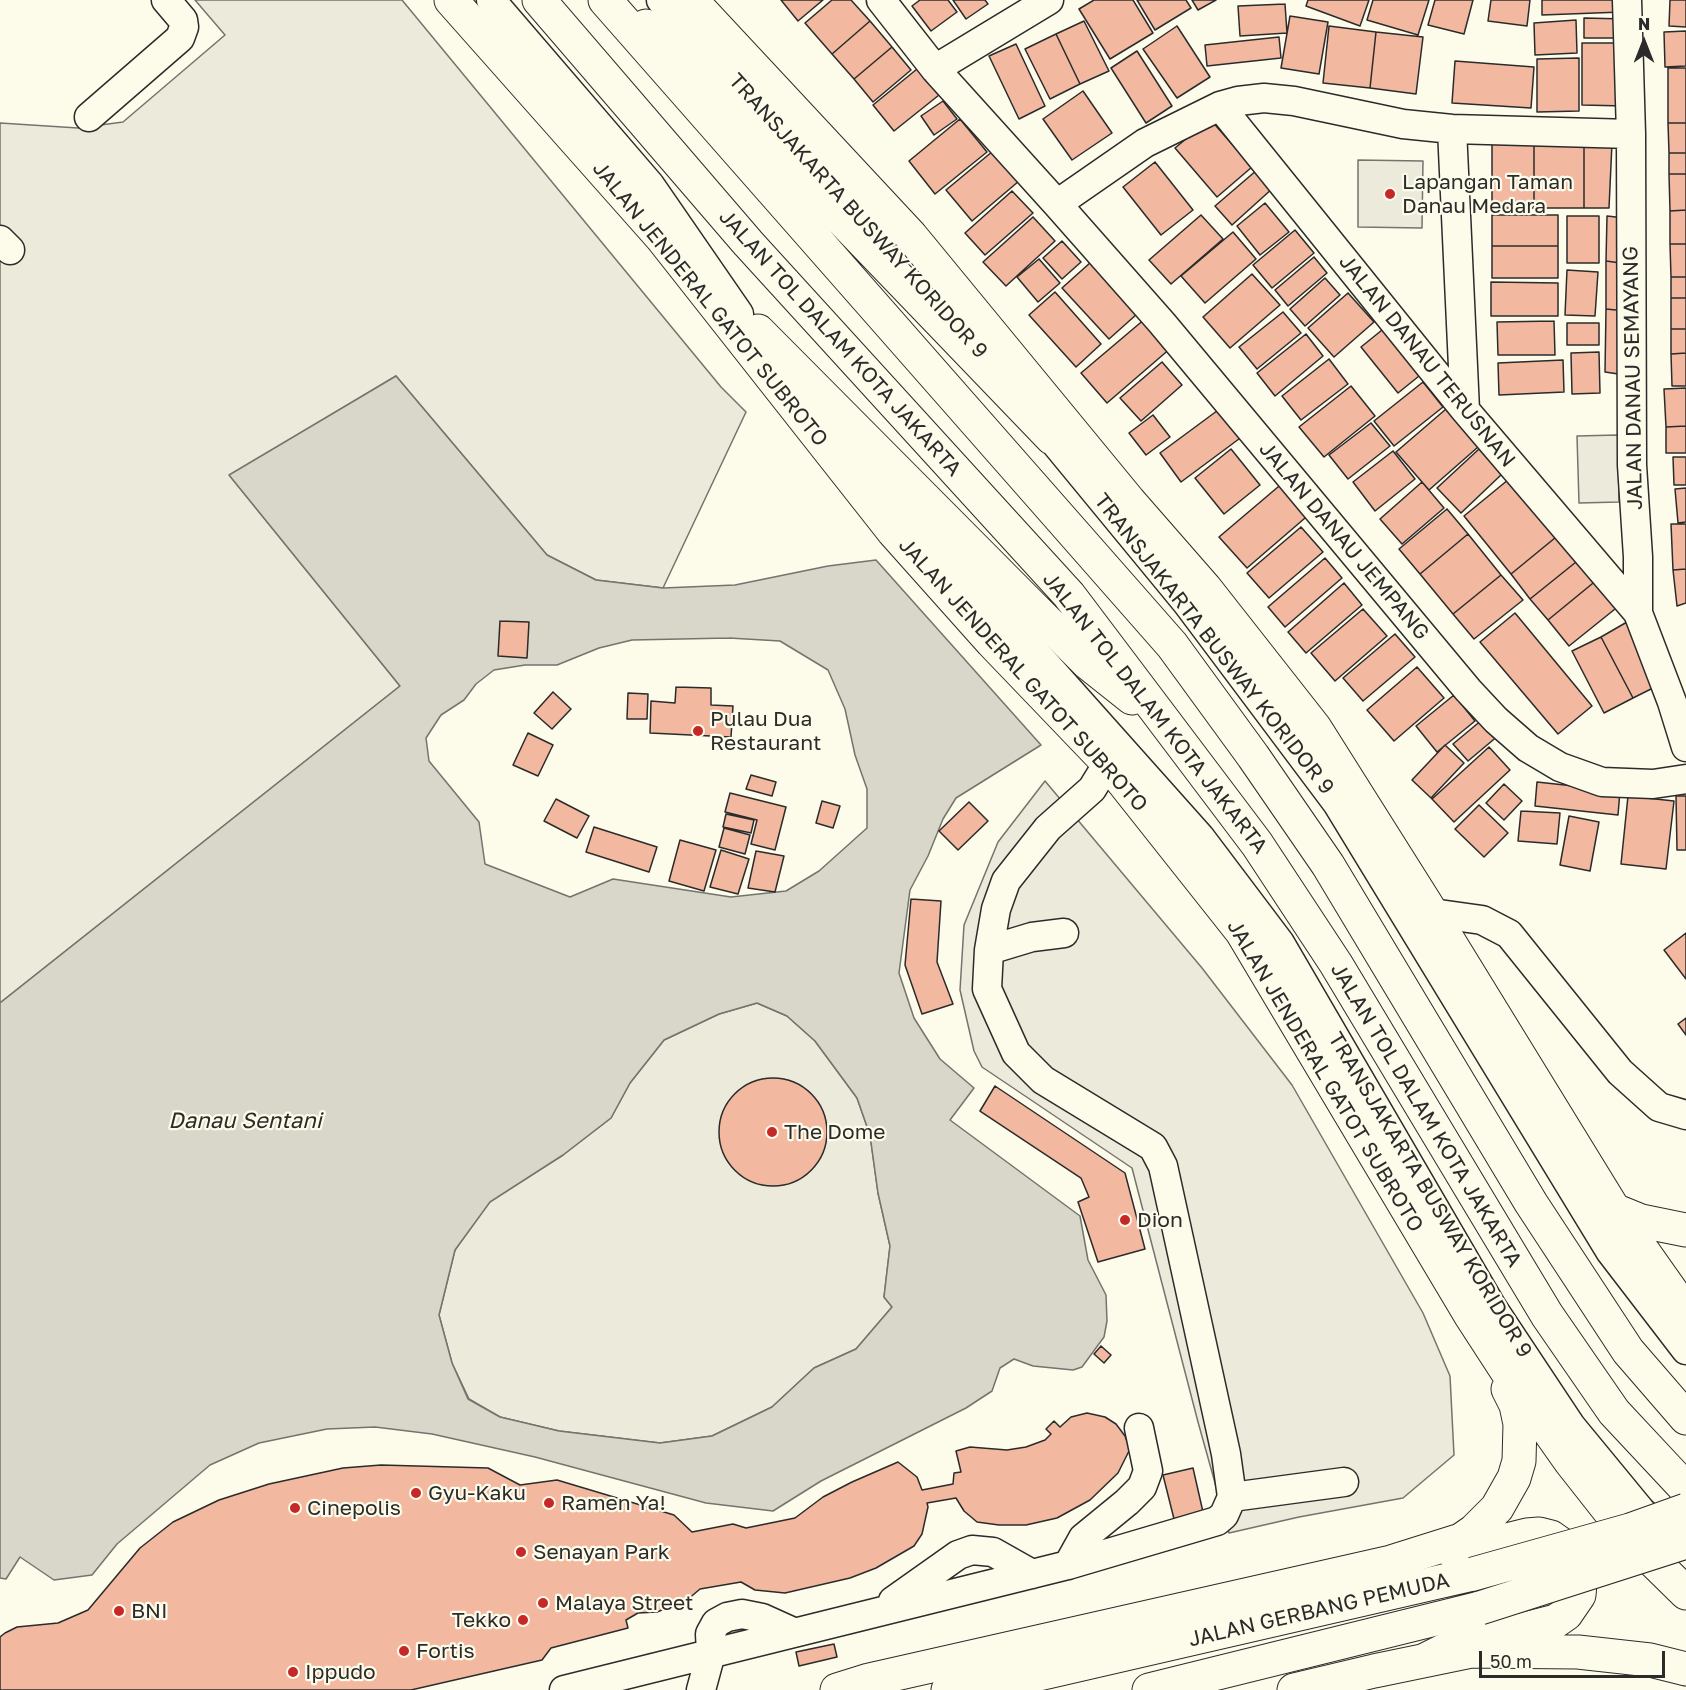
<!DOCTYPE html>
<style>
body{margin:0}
#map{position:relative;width:1686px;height:1690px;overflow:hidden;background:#fdfbea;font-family:"Golos Text",sans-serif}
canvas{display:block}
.north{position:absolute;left:1614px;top:12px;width:60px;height:60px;-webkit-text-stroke:4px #fdfbea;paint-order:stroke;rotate:0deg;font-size:16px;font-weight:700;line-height:24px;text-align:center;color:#2b2b2b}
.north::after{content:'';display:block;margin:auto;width:21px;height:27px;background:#2b2b2b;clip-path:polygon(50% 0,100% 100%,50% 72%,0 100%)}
.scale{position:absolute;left:1479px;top:1651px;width:186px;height:27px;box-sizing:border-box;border:3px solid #2b2b2b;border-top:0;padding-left:8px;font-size:18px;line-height:21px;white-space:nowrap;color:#2b2b2b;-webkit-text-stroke:4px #fdfbea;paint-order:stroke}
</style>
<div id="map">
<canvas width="1686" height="1690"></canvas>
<div class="north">N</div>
<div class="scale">50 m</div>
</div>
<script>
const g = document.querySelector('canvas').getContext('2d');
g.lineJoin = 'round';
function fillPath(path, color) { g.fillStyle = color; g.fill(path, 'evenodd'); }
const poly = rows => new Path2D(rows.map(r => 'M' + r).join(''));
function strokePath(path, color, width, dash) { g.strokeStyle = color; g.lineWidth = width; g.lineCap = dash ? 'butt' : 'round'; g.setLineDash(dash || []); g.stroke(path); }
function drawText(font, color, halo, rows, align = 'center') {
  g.font = font + ' "Golos Text",sans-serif'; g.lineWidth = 4.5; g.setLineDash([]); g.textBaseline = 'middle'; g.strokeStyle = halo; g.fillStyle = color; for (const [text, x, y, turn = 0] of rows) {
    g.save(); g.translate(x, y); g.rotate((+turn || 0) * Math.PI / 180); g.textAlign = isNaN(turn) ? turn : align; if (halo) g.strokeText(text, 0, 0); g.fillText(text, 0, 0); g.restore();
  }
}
const green = poly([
 [195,0,402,0,721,387,746,412,663,588,596,580,547,555,396,376,230,476,400,686,0,1003,0,123,78,128,123,122,225,35,195,0],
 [1358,160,1423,161,1422,228,1358,227,1358,160],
 [1618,435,1619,502,1579,503,1577,436,1618,435],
 [757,1003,787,1016,815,1041,857,1098,870,1135,878,1193,890,1246,884,1297,892,1307,856,1349,814,1368,772,1407,712,1436,660,1443,559,1431,500,1417,469,1399,452,1363,439,1315,455,1250,490,1201,563,1155,611,1118,630,1083,664,1040,719,1014,757,1003]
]);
fillPath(green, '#ecebdb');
strokePath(green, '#74746e', 1.5);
const parking = poly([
 [1045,781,1202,968,1292,1085,1423,1313,1450,1376,1454,1455,1403,1498,1299,1517,1229,1533,1198,1422,1132,1168,982,1067,974,1051,960,990,964,925,998,842,1045,781]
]);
fillPath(parking, '#eceadb');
strokePath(parking, '#74746e', 1.5);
const water = poly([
 [396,376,547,555,596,580,663,588,735,585,828,566,876,560,1041,745,956,798,943,819,928,856,910,890,899,973,914,1018,940,1059,974,1088,950,1120,1080,1216,1088,1260,1106,1295,1107,1321,1104,1337,1082,1367,1073,1370,1033,1366,1014,1359,1000,1368,992,1391,966,1408,821,1481,773,1511,706,1503,535,1457,432,1434,375,1427,327,1429,259,1443,210,1465,117,1544,92,1575,54,1580,20,1557,6,1579,0,1578,0,1003,400,686,229,475,396,376],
 [729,638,780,641,828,670,845,709,855,755,867,789,867,828,819,871,786,891,731,897,613,879,570,897,485,864,479,822,429,761,426,738,441,715,464,700,476,684,494,670,525,665,557,665,599,648,632,640,729,638],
 [757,1003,787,1016,815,1041,857,1098,870,1135,878,1193,890,1246,884,1297,892,1307,856,1349,814,1368,772,1407,712,1436,660,1443,559,1431,500,1417,468,1399,452,1363,439,1315,455,1250,490,1202,563,1155,611,1118,630,1083,664,1040,719,1014,757,1003]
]);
fillPath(water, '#d8d7c9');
strokePath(water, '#74746e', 1.5);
const building = poly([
 [781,0,823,0,798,21,781,0],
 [832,0,851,0,870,21,832,54,805,23,832,0],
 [920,0,948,0,957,12,931,31,912,6,920,0],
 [953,0,985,0,988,4,966,19,953,0],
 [1094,0,1133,0,1153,33,1110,59,1079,9,1094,0],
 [1137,0,1186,0,1191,8,1155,30,1137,0],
 [1192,0,1216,0,1198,10,1192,0],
 [1308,0,1369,0,1360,26,1306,6,1308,0],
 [1373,0,1429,0,1418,35,1367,20,1373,0],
 [1435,0,1473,0,1464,34,1428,25,1435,0],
 [1491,0,1530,0,1527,26,1488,21,1491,0],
 [1542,0,1622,0,1622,12,1542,15,1542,0],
 [1670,0,1686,0,1686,27,1669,26,1670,0],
 [1285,4,1287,33,1240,36,1238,6,1285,4],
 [1290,16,1328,22,1319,74,1281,68,1290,16],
 [1584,18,1625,19,1625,38,1584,38,1584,18],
 [1576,20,1577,53,1535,55,1534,23,1576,20],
 [870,21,892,47,854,79,832,54,870,21],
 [1084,21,1109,71,1080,84,1056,34,1084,21],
 [1177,26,1210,77,1177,98,1143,49,1177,26],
 [1329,26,1376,32,1370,88,1323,83,1329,26],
 [1686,31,1686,66,1665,67,1664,32,1686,31],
 [1376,32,1423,37,1416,94,1370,88,1376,32],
 [1056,34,1080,84,1050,99,1025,49,1056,34],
 [1279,37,1281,58,1207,66,1205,45,1279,37],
 [1582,43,1626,43,1625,106,1582,105,1582,43],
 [1016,44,1045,106,1019,119,989,56,1016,44],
 [892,47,911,70,873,102,854,79,892,47],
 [1137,51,1172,106,1146,123,1111,68,1137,51],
 [1579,58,1579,111,1537,112,1537,59,1579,58],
 [1455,61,1534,67,1531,108,1452,103,1455,61],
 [1668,68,1686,68,1686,123,1668,123,1668,68],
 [917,69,939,95,894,131,873,105,917,69],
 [1083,91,1112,133,1072,160,1043,119,1083,91],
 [943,101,957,119,934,135,921,116,943,101],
 [960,119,987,152,935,194,909,161,960,119],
 [1210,119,1252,167,1217,197,1175,148,1210,119],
 [1668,123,1686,123,1686,153,1669,153,1668,123],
 [1492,139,1534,139,1534,208,1492,208,1492,139],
 [1534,139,1584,139,1584,208,1534,208,1534,139],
 [1584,139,1612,143,1609,208,1584,208,1584,139],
 [993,151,1019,181,972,221,946,190,993,151],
 [1669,153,1686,153,1686,174,1669,174,1669,153],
 [1155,162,1193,210,1161,235,1123,187,1155,162],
 [1257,170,1273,188,1232,225,1215,206,1257,170],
 [1669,174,1686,174,1686,210,1670,211,1669,174],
 [1012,191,1033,213,985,255,965,233,1012,191],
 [1265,203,1289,232,1260,255,1237,226,1265,203],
 [1686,210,1686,244,1670,244,1670,211,1686,210],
 [1201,215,1223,239,1171,284,1149,260,1201,215],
 [1492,215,1558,215,1558,246,1492,246,1492,215],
 [1567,216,1599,216,1599,263,1567,263,1567,216],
 [1607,216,1625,218,1628,264,1606,261,1607,216],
 [1033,217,1055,241,1006,286,983,262,1033,217],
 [1295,230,1314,253,1272,288,1253,265,1295,230],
 [1233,232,1256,259,1205,303,1181,276,1233,232],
 [1062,241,1081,262,1062,279,1043,258,1062,241],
 [1670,244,1686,244,1686,277,1671,277,1670,244],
 [1492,246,1558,246,1558,278,1492,278,1492,246],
 [1314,257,1327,273,1288,306,1275,290,1314,257],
 [1039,259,1060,283,1038,302,1017,277,1039,259],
 [1606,261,1628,264,1626,311,1606,309,1606,261],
 [1091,262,1137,314,1109,339,1062,288,1091,262],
 [1567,270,1598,272,1595,316,1565,315,1567,270],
 [1252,274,1280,305,1230,348,1203,317,1252,274],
 [1671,277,1686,277,1686,298,1671,298,1671,277],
 [1325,278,1340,295,1305,326,1290,309,1325,278],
 [1491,282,1558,283,1558,316,1491,316,1491,282],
 [1055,292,1101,344,1076,367,1029,315,1055,292],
 [1348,293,1374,322,1334,357,1308,328,1348,293],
 [1671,298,1686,298,1686,329,1671,329,1671,298],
 [1606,309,1626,311,1625,375,1605,372,1606,309],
 [1283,312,1301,333,1257,369,1239,347,1283,312],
 [1146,318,1172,347,1107,403,1081,373,1146,318],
 [1554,321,1555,355,1498,355,1497,322,1554,321],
 [1567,323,1599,323,1599,345,1567,345,1567,323],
 [1387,326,1424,372,1398,393,1361,347,1387,326],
 [1671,329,1686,329,1686,353,1671,354,1671,329],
 [1306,334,1323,356,1275,396,1257,373,1306,334],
 [1599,352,1600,393,1572,394,1571,353,1599,352],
 [1686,353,1686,386,1672,386,1671,354,1686,353],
 [1329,359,1348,384,1301,420,1282,396,1329,359],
 [1563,360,1564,392,1499,395,1498,363,1563,360],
 [1162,362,1182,385,1141,421,1120,398,1162,362],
 [1423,382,1443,407,1394,446,1374,421,1423,382],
 [1351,386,1375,416,1324,457,1299,427,1351,386],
 [1686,388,1686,426,1666,427,1664,389,1686,388],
 [1453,403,1486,440,1429,490,1396,452,1453,403],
 [1225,405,1247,433,1181,482,1160,453,1225,405],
 [1153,415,1170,437,1146,455,1129,433,1153,415],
 [1371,423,1390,446,1348,479,1329,455,1371,423],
 [1686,426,1686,453,1666,453,1666,427,1686,426],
 [1231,449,1260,485,1224,514,1195,478,1231,449],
 [1479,449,1502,474,1461,513,1437,488,1479,449],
 [1393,451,1415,479,1375,511,1353,482,1393,451],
 [1673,457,1686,457,1686,485,1674,485,1673,457],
 [1514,475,1561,533,1511,574,1464,516,1514,475],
 [1285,481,1312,512,1247,568,1219,537,1285,481],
 [1422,482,1444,508,1402,544,1380,519,1422,482],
 [1686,488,1686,522,1678,523,1675,489,1686,488],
 [1447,509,1468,534,1420,574,1399,549,1447,509],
 [1671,524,1686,524,1686,569,1673,570,1671,524],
 [1301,527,1323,552,1269,598,1247,573,1301,527],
 [1561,533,1581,558,1530,599,1511,574,1561,533],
 [1468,534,1501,575,1453,614,1420,574,1468,534],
 [1325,558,1342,578,1285,627,1268,607,1325,558],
 [1581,558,1598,579,1548,620,1530,599,1581,558],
 [1686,569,1686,603,1677,606,1673,570,1686,569],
 [1501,575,1523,600,1474,639,1453,614,1501,575],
 [1598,579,1620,605,1569,646,1548,620,1598,579],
 [1344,583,1362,605,1306,653,1288,632,1344,583],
 [1363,609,1387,636,1335,681,1311,653,1363,609],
 [1515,613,1592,706,1558,734,1480,642,1515,613],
 [500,621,529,622,527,658,498,656,500,621],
 [1627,622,1659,685,1633,698,1601,637,1627,622],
 [1395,634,1415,657,1363,701,1343,678,1395,634],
 [1601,637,1633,698,1604,713,1572,651,1601,637],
 [1417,667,1444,698,1394,741,1367,710,1417,667],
 [676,687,711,688,711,705,733,706,731,737,650,733,651,701,675,703,676,687],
 [553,692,571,709,552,729,534,713,553,692],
 [628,693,648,694,647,719,627,719,628,693],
 [1454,695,1475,721,1437,752,1416,726,1454,695],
 [1483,719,1499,735,1468,761,1453,744,1483,719],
 [528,733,553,745,538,776,513,765,528,733],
 [1445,745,1464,763,1431,798,1412,780,1445,745],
 [1489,747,1510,770,1454,822,1432,799,1489,747],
 [751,775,776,782,772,796,746,789,751,775],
 [1537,782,1620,791,1618,815,1535,806,1537,782],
 [1504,784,1522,801,1504,820,1486,803,1504,784],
 [730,793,786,807,775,850,751,844,757,820,725,812,730,793],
 [1628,796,1674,801,1666,869,1621,864,1628,796],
 [1676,796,1686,796,1686,850,1677,850,1676,796],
 [556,799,589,816,577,838,544,821,556,799],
 [822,801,840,806,833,828,816,823,822,801],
 [969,802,988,821,958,850,939,831,969,802],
 [1479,805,1508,833,1484,857,1455,829,1479,805],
 [1521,811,1560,813,1557,844,1518,841,1521,811],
 [726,814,754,820,751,833,723,827,726,814],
 [1569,816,1599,822,1590,871,1560,865,1569,816],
 [594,827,657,847,649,872,586,852,594,827],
 [724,828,750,835,745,854,719,847,724,828],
 [680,840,716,850,704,891,669,881,680,840],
 [721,850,749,859,738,894,710,887,721,850],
 [756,851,784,856,775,892,748,888,756,851],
 [911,899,941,901,937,962,953,1004,922,1014,905,965,911,899],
 [1686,933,1686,979,1664,950,1686,933],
 [1686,1018,1686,1035,1678,1024,1686,1018],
 '719 1132a54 54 0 1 1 108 0a54 54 0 1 1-108 0Z',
 [995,1086,1125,1173,1145,1249,1098,1262,1078,1202,1089,1197,1081,1178,980,1111,995,1086],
 [1101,1346,1111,1355,1104,1363,1094,1354,1101,1346],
 [1087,1413,1105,1417,1116,1424,1125,1436,1130,1449,1118,1473,1090,1500,1057,1518,1026,1525,999,1525,977,1522,964,1511,956,1498,927,1503,928,1507,922,1534,914,1546,876,1568,850,1578,785,1593,755,1590,741,1582,700,1589,687,1600,657,1612,638,1613,626,1620,628,1628,551,1648,542,1660,411,1690,0,1690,0,1637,5,1633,17,1627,58,1623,88,1610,140,1548,173,1522,219,1500,269,1484,343,1468,381,1465,488,1468,520,1485,557,1480,674,1515,692,1532,733,1524,746,1528,795,1518,823,1497,852,1482,898,1462,917,1477,922,1490,953,1484,954,1473,961,1472,956,1451,970,1447,1007,1450,1026,1447,1045,1440,1051,1434,1046,1429,1054,1421,1060,1427,1071,1417,1087,1413],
 [1193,1468,1203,1512,1174,1519,1163,1475,1193,1468],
 [834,1644,837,1657,799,1666,796,1652,834,1644]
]);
fillPath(building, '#f2b8a0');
strokePath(building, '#2b2b2b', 1.5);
const minor = poly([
 [491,0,650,185,739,314],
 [661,0,882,238],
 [881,0,935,69,1057,204,1162,323,1468,690,1496,720,1528,748,1560,767,1602,782,1653,784,1686,779],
 [1627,0,1631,134,1632,465,1638,557,1638,613,1672,702,1686,747],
 [935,69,1049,0],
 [1220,106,1465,410,1638,613],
 [89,117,180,38,184,27,183,20,166,0],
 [1452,129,1465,410],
 [1057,204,1145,143,1220,106,1238,101,1264,98,1294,101,1403,124,1452,129,1631,134],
 [0,240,10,250],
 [1038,422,1187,603,1337,803,1610,1251,1686,1350],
 [846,440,1200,837,1280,943,1492,1307,1571,1426,1641,1511,1668,1537],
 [1432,913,1482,920,1509,934,1620,1072,1659,1107,1686,1115],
 [989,950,1032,937,1064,933],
 [1232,1497,1344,1482],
 [1068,1565,1083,1538,1127,1502,1142,1487,1148,1471,1139,1428],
 [893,1601,958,1555,972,1550,993,1552,1032,1574],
 [564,1690,1068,1565,1217,1521,1224,1515,1232,1497,1226,1454,1163,1166,1153,1147,1043,1080,1016,1053,987,989,989,950,996,909,1006,881,1048,828,1092,789,1108,763],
 [701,1690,711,1653,710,1634,716,1623,727,1617,742,1614,762,1618,793,1632]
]);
const major = poly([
 [948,1690,1017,1679,1473,1574],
 [1149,1690,1480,1608]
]);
const highway = poly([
 [451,0,662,238,893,531,992,642,1108,763,1242,932,1471,1316,1508,1373,1570,1461,1633,1541,1686,1593],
 [539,0,748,243,1069,595,1257,844,1336,964,1547,1315,1614,1412,1686,1489],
 [605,0,1172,645,1253,756,1328,865,1531,1203,1628,1351,1686,1418],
 [691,0,911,236,1129,501,1205,588,1315,728,1426,904,1614,1210,1686,1312],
 [646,26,681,52,1052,438],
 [758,331,1088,663,1132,698],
 [1614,1210,1641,1221,1686,1230],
 [1425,1660,1447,1649,1556,1621,1566,1614,1579,1595,1581,1572,1577,1561,1571,1551,1551,1537,1539,1534,1527,1535,1454,1553],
 [837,1690,869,1680,1391,1562,1461,1540,1474,1531,1497,1508,1514,1478,1519,1461,1520,1424,1516,1405,1508,1389],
 [1294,1690,1374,1671,1471,1651,1578,1652,1650,1660,1686,1669]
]);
strokePath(minor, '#2b2b2b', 31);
strokePath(major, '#2b2b2b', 35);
strokePath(highway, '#2b2b2b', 35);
strokePath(minor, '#fdfbea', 28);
strokePath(major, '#fdfbea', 33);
strokePath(highway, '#fdfbea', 33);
const majorBridge = poly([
 [1473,1574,1630,1530,1686,1510],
 [1480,1608,1686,1542]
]);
strokePath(majorBridge, '#2b2b2b', 35, []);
strokePath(majorBridge, '#fdfbea', 33);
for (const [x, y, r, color] of [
 [1390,194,6,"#c62828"],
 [698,731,6,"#c62828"],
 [772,1132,6,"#c62828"],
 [1125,1220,6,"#c62828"],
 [416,1493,6,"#c62828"],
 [549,1503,6,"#c62828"],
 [295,1508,6,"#c62828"],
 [521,1552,6,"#c62828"],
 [543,1603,6,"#c62828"],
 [119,1611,6,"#c62828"],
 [523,1620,6,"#c62828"],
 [404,1651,6,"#c62828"],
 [293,1672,6,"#c62828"]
]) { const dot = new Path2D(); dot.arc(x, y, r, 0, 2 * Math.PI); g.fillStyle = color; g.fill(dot); strokePath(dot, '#fdfbea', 2); }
drawText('21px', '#2b2b2b', '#fdfbea', [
 ["Lapangan Taman",1402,182],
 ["Danau Medara",1402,206],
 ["Pulau Dua",710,719],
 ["Restaurant",710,743],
 ["The Dome",784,1132],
 ["Dion",1137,1220],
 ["Gyu-Kaku",428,1493],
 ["Ramen Ya!",561,1503],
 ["Cinepolis",307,1508],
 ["Senayan Park",533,1552],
 ["Malaya Street",555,1603],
 ["BNI",131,1611],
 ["Tekko",511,1620,"right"],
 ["Fortis",416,1651],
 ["Ippudo",305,1672]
], 'left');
drawText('21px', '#2b2b2b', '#fdfbea', [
 ["TRANSJAKARTA BUSWAY KORIDOR 9",858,216,48],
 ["JALAN JENDERAL GATOT SUBROTO",710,304,51],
 ["JALAN TOL DALAM KOTA JAKARTA",840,343,48],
 ["JALAN DANAU TERUSNAN",1427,361,51],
 ["JALAN DANAU SEMAYANG",1633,378,-91],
 ["JALAN DANAU JEMPANG",1344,541,50],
 ["TRANSJAKARTA BUSWAY KORIDOR 9",1214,644,52],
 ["JALAN JENDERAL GATOT SUBROTO",1023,675,48],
 ["JALAN TOL DALAM KOTA JAKARTA",1155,713,52],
 ["JALAN JENDERAL GATOT SUBROTO",1325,1076,59],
 ["JALAN TOL DALAM KOTA JAKARTA",1426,1115,59],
 ["TRANSJAKARTA BUSWAY KORIDOR 9",1430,1195,59],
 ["JALAN GERBANG PEMUDA",1319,1610,-13]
]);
drawText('italic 22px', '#2b2b2b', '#fdfbea', [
 ["Danau Sentani",245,1121]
]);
</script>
